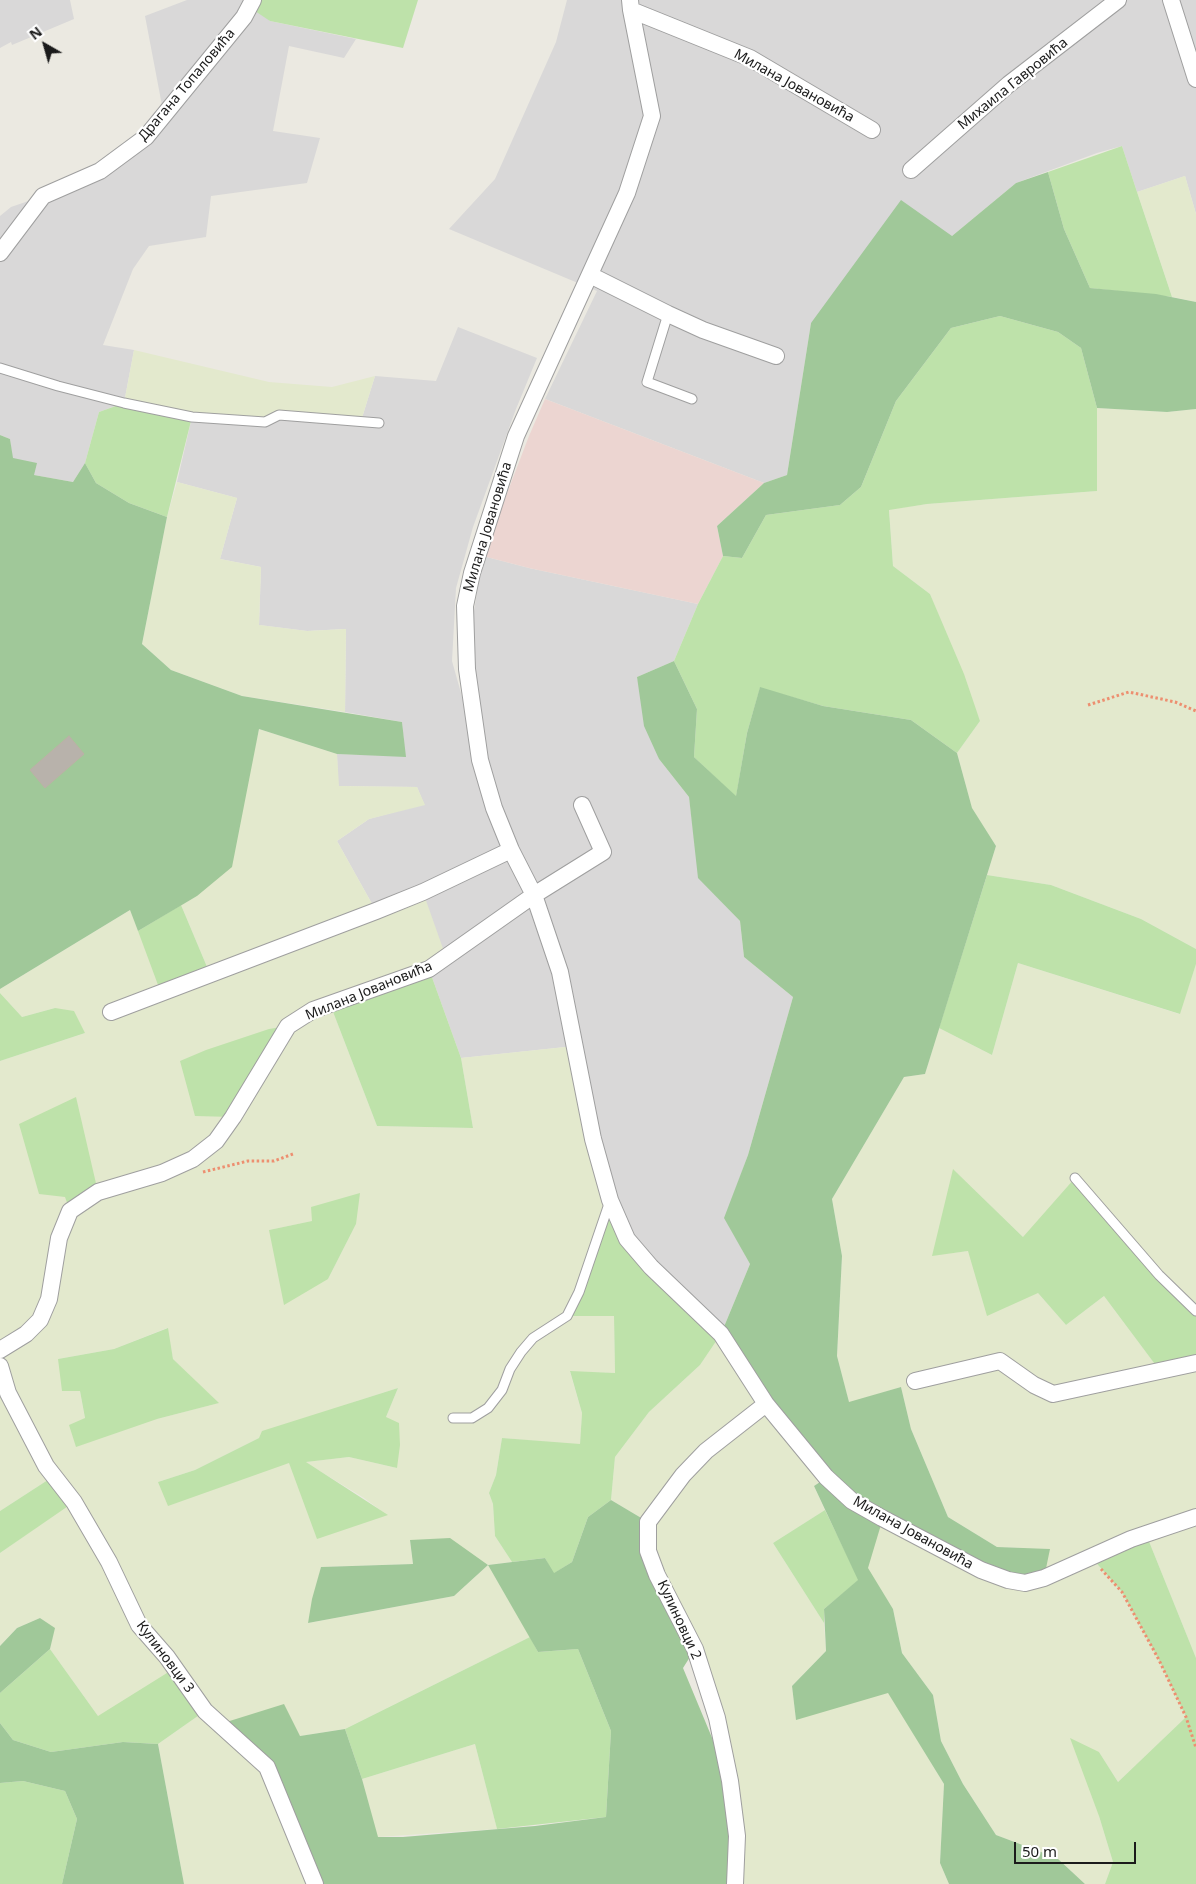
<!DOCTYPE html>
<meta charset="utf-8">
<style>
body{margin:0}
#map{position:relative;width:1196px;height:1884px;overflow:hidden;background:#ebe9e1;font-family:"Noto Sans",sans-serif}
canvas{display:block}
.north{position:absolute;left:20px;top:20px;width:50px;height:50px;-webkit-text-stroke:4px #fff;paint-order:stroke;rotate:322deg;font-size:14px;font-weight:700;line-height:20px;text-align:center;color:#1b1b1b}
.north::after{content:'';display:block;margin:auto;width:18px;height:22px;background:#1b1b1b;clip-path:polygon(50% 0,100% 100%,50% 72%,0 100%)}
.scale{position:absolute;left:1014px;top:1842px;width:122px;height:22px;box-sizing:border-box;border:2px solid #1b1b1b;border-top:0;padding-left:6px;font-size:15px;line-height:18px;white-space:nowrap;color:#1b1b1b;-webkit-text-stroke:4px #fff;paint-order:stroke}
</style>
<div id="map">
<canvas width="1196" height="1884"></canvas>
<div class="north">N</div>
<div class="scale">50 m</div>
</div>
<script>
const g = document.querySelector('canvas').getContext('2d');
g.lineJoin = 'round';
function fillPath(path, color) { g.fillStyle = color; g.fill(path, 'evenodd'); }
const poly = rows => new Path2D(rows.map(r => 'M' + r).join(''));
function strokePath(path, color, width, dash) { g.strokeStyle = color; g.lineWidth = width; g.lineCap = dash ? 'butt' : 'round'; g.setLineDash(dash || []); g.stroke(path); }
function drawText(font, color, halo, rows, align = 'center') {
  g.font = font + ' "Noto Sans",sans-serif'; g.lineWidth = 4.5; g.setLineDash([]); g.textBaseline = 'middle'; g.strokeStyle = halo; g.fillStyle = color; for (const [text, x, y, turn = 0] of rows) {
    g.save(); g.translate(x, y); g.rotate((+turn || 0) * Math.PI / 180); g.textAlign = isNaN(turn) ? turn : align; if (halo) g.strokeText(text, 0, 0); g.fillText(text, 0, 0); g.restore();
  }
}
fillPath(poly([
 [0,0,70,0,74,19,12,45,11,42,0,48],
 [187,0,253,0,270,21,356,39,344,58,289,46,273,131,320,138,307,183,211,196,206,237,149,246,133,269,103,345,134,350,124,403,99,412,85,463,73,482,34,475,12,458,10,439,0,435,0,216,11,207,43,196,100,171,164,116,145,16],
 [567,0,1196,0,1196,214,1185,176,1137,192,1122,146,1097,153,1016,183,952,236,811,323,787,475,764,483,545,399,597,291,449,229,495,179,556,42],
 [458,327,537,358,516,409,473,527,456,588,452,661,477,750,463,678,483,556,529,568,698,604,674,661,637,677,659,759,689,797,699,878,740,921,744,957,793,997,748,1155,725,1218,750,1264,721,1334,627,1239,575,1046,461,1058,429,969,376,911,337,841,369,819,424,804,417,787,338,786,337,754,405,756,402,722,345,712,346,629,307,631,259,625,261,567,220,559,237,498,177,482,192,417,279,415,361,421,375,376,436,381]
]), '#d9d8d8');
fillPath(poly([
 [545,399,764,483,717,526,723,556,698,604,529,568,483,556,529,436]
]), '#ecd5d1');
fillPath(poly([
 [1185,176,1196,214,1196,302,1172,297,1137,192],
 [134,350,269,382,332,387,375,376,361,421,279,415,265,422,230,421,124,403],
 [1097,408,1167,412,1196,409,1196,949,1141,919,1051,885,987,875,996,846,972,809,957,753,980,721,930,594,893,566,889,509,927,504,1097,491],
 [177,482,237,498,220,559,261,567,259,625,307,631,346,629,345,712,242,696,171,670,142,644,167,517],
 [259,729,337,754,339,786,417,787,425,805,369,819,337,841,376,911,423,892,446,957,330,1004,377,1126,473,1128,461,1058,575,1046,610,1200,568,1316,614,1316,615,1373,570,1372,582,1413,580,1445,502,1438,496,1475,489,1493,493,1504,495,1536,512,1562,488,1565,530,1637,345,1729,300,1736,267,1767,315,1884,184,1884,158,1744,205,1711,98,1716,50,1649,54,1628,40,1618,17,1628,0,1646,0,1553,73,1501,54,1476,0,1511,0,1061,85,1033,55,1008,22,1017,0,993,0,989,130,910,146,950,210,974,181,905,197,896,245,792],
 [313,1221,356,1224,328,1279,269,1230],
 [167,1328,173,1359,218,1403,157,1419,85,1419,80,1391,58,1359,114,1349],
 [398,1388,386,1417,397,1468,349,1457,305,1462,364,1498,387,1515,289,1463,158,1482,195,1470,259,1438,357,1401],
 [410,1541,488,1565,454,1596,308,1623,321,1567,413,1564],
 [1018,963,1179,1014,1196,964,1196,1311,1023,1237,954,1170,933,1255,968,1251,1038,1293,1066,1325,1104,1296,1160,1371,1196,1363,1196,1658,1146,1534,1091,1557,1122,1592,1159,1660,1186,1717,1118,1782,1099,1752,1099,1816,1113,1862,1105,1884,1085,1884,1057,1858,996,1835,963,1784,941,1741,933,1695,902,1653,893,1609,867,1568,882,1518,935,1546,1050,1549,997,1547,948,1517,911,1429,901,1387,849,1403,837,1356,842,1256,832,1199,904,1077,925,1074,939,1028,992,1055],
 [721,1334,826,1477,814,1486,825,1510,773,1543,824,1623,826,1651,792,1686,796,1719,888,1692,944,1784,940,1863,949,1884,735,1884,717,1718,657,1575,648,1522,611,1500,615,1457,649,1412,700,1365],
 [475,1744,497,1829,377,1837,362,1779]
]), '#e3e9cd');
fillPath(poly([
 [253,0,418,0,403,48,270,21,249,7],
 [1122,146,1137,192,1172,297,1090,288,1064,229,1048,172],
 [1000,316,1058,332,1081,348,1097,408,1097,491,927,504,889,510,893,566,930,594,964,674,980,721,957,753,911,720,823,706,760,688,747,733,736,797,694,757,697,709,674,661,698,604,723,556,742,558,766,515,840,505,861,487,896,401,951,328],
 [124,403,192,417,167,517,129,503,96,483,85,463,99,412],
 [987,875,1051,885,1141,919,1196,949,1196,964,1180,1014,1018,963,992,1055,939,1028],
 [181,905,210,974,161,993,138,931],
 [429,969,461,1058,473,1128,377,1126,330,1004],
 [0,993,22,1017,55,1008,74,1011,85,1033,0,1061],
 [288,1026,233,1117,195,1116,180,1061,206,1050,269,1029],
 [76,1097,98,1192,70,1211,65,1197,39,1194,19,1124],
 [953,1169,1023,1237,1075,1178,1196,1311,1196,1363,1160,1371,1104,1296,1066,1325,1038,1293,987,1316,968,1251,932,1256],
 [360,1193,356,1224,328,1279,284,1305,269,1230,312,1221,311,1207],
 [606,1211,627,1239,721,1334,700,1365,649,1412,615,1457,611,1500,588,1517,572,1562,553,1574,545,1558,512,1562,495,1536,493,1504,489,1493,496,1475,502,1438,580,1444,582,1413,570,1371,615,1373,614,1316,567,1316],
 [168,1328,173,1359,219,1403,157,1419,76,1447,69,1425,85,1418,80,1391,62,1391,58,1359,114,1349],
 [398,1388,386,1417,399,1423,400,1445,397,1468,349,1457,306,1462,388,1515,317,1539,289,1463,168,1506,158,1482,195,1470,259,1438,262,1431],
 [54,1476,74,1502,0,1553,0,1511],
 [825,1510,859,1580,824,1609,824,1623,773,1543],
 [1146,1534,1196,1658,1196,1884,1105,1884,1113,1862,1099,1816,1070,1738,1099,1752,1118,1782,1186,1717,1159,1660,1122,1592,1091,1557],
 [530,1637,538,1652,578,1649,611,1731,606,1817,497,1829,475,1744,362,1779,345,1729],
 [50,1649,98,1716,175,1668,205,1711,158,1744,123,1742,51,1752,13,1740,0,1723,0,1693],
 [23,1781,65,1791,77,1819,62,1884,0,1884,0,1783]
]), '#bee2aa');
fillPath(poly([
 [1048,172,1064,229,1090,288,1156,294,1196,302,1196,409,1167,412,1097,408,1081,348,1058,332,1000,316,951,328,896,401,861,487,840,505,766,515,742,558,723,556,717,526,764,483,787,475,811,323,901,200,952,236,1016,183],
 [0,435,10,439,13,458,37,463,34,475,73,482,85,463,96,483,129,503,167,517,142,644,171,670,242,696,402,722,406,757,337,754,259,729,232,867,197,896,138,931,130,910,0,989],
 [674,661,697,709,694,757,736,796,747,733,760,687,823,706,911,720,957,753,972,808,996,846,925,1074,904,1077,832,1199,842,1256,837,1356,849,1402,901,1387,911,1429,948,1517,997,1547,1050,1549,1044,1578,1025,1583,883,1518,868,1568,893,1609,902,1653,933,1695,941,1741,963,1784,996,1835,1057,1858,1085,1884,949,1884,940,1863,944,1784,888,1693,796,1720,792,1686,826,1651,824,1609,858,1580,814,1486,826,1478,721,1334,750,1264,724,1218,748,1155,793,997,744,957,740,921,698,878,689,797,659,759,644,726,637,677],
 [611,1500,648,1522,648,1551,695,1649,683,1668,730,1781,735,1884,315,1884,267,1767,220,1724,284,1704,300,1736,345,1729,362,1779,378,1837,403,1837,535,1826,606,1817,611,1731,578,1649,538,1652,488,1565,454,1596,308,1623,312,1599,321,1567,413,1564,410,1540,450,1538,488,1565,545,1558,554,1573,572,1562,588,1517],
 [40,1618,55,1628,50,1649,0,1693,0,1646,17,1628],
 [0,1723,13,1740,51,1752,123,1742,158,1744,184,1884,62,1884,77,1819,65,1791,23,1781,0,1783]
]), '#a0c899');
const building = poly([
 [69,736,84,754,45,788,30,770,69,736]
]);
fillPath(building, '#b8b2ab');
strokePath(building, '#bcb2a5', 1);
const lane = poly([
 [668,314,647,382,692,399],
 [0,368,58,386,124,403,192,417,265,422,279,415,379,423],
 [1075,1178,1159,1275,1196,1311],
 [453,1418,472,1418,488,1408,502,1390,510,1369,521,1352,533,1338,567,1316,579,1292,610,1201]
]);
const street = poly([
 [630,0,631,10,652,116,627,193,516,436,472,573,465,606,467,669,480,760,494,808,511,850,534,895,560,972,593,1139,610,1200,627,1239,651,1267,721,1334,766,1404,826,1477,852,1501,882,1518,981,1570,1008,1580,1025,1583,1044,1578,1131,1539,1196,1517],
 [1171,0,1196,79],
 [631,10,750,58,872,130],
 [911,170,1009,84,1118,0],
 [0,253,43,196,100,171,146,137,244,17,253,0],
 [590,275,668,314,703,330,776,356],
 [111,1012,376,911,423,892,511,850],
 [0,1350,26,1334,40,1320,49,1299,59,1238,70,1211,98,1192,162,1173,193,1159,216,1141,233,1117,288,1026,313,1010,429,969,534,895,603,852,582,805],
 [0,1366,8,1393,46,1466,74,1502,109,1562,139,1625,167,1657,205,1711,267,1767,315,1884],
 [915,1381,1000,1361,1034,1385,1053,1394,1196,1363],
 [735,1884,737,1836,730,1781,717,1718,695,1649,657,1575,648,1551,648,1522,683,1475,706,1451,766,1404]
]);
strokePath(lane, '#9f9f9f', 11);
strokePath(street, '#9f9f9f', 18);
strokePath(poly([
 [1088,705,1129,692,1175,702,1196,711],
 [203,1172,248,1161,274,1161,293,1154],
 [1101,1569,1122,1592,1159,1660,1186,1717,1196,1748]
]), '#ed8f70', 3, [2.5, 2.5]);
strokePath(lane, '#fff', 9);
strokePath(street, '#fff', 16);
drawText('14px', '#1b1b1b', '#fff', [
 ["Михаила Гавровића",1013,84,-39],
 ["Драгана Топаловића",187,85,-50],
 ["Милана Јовановића",794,86,29],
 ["Милана Јовановића",488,527,-73],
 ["Милана Јовановића",369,991,-22],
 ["Милана Јовановића",913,1533,29],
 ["Кулиновци 2",679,1620,65],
 ["Кулиновци 3",165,1657,53]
]);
</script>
